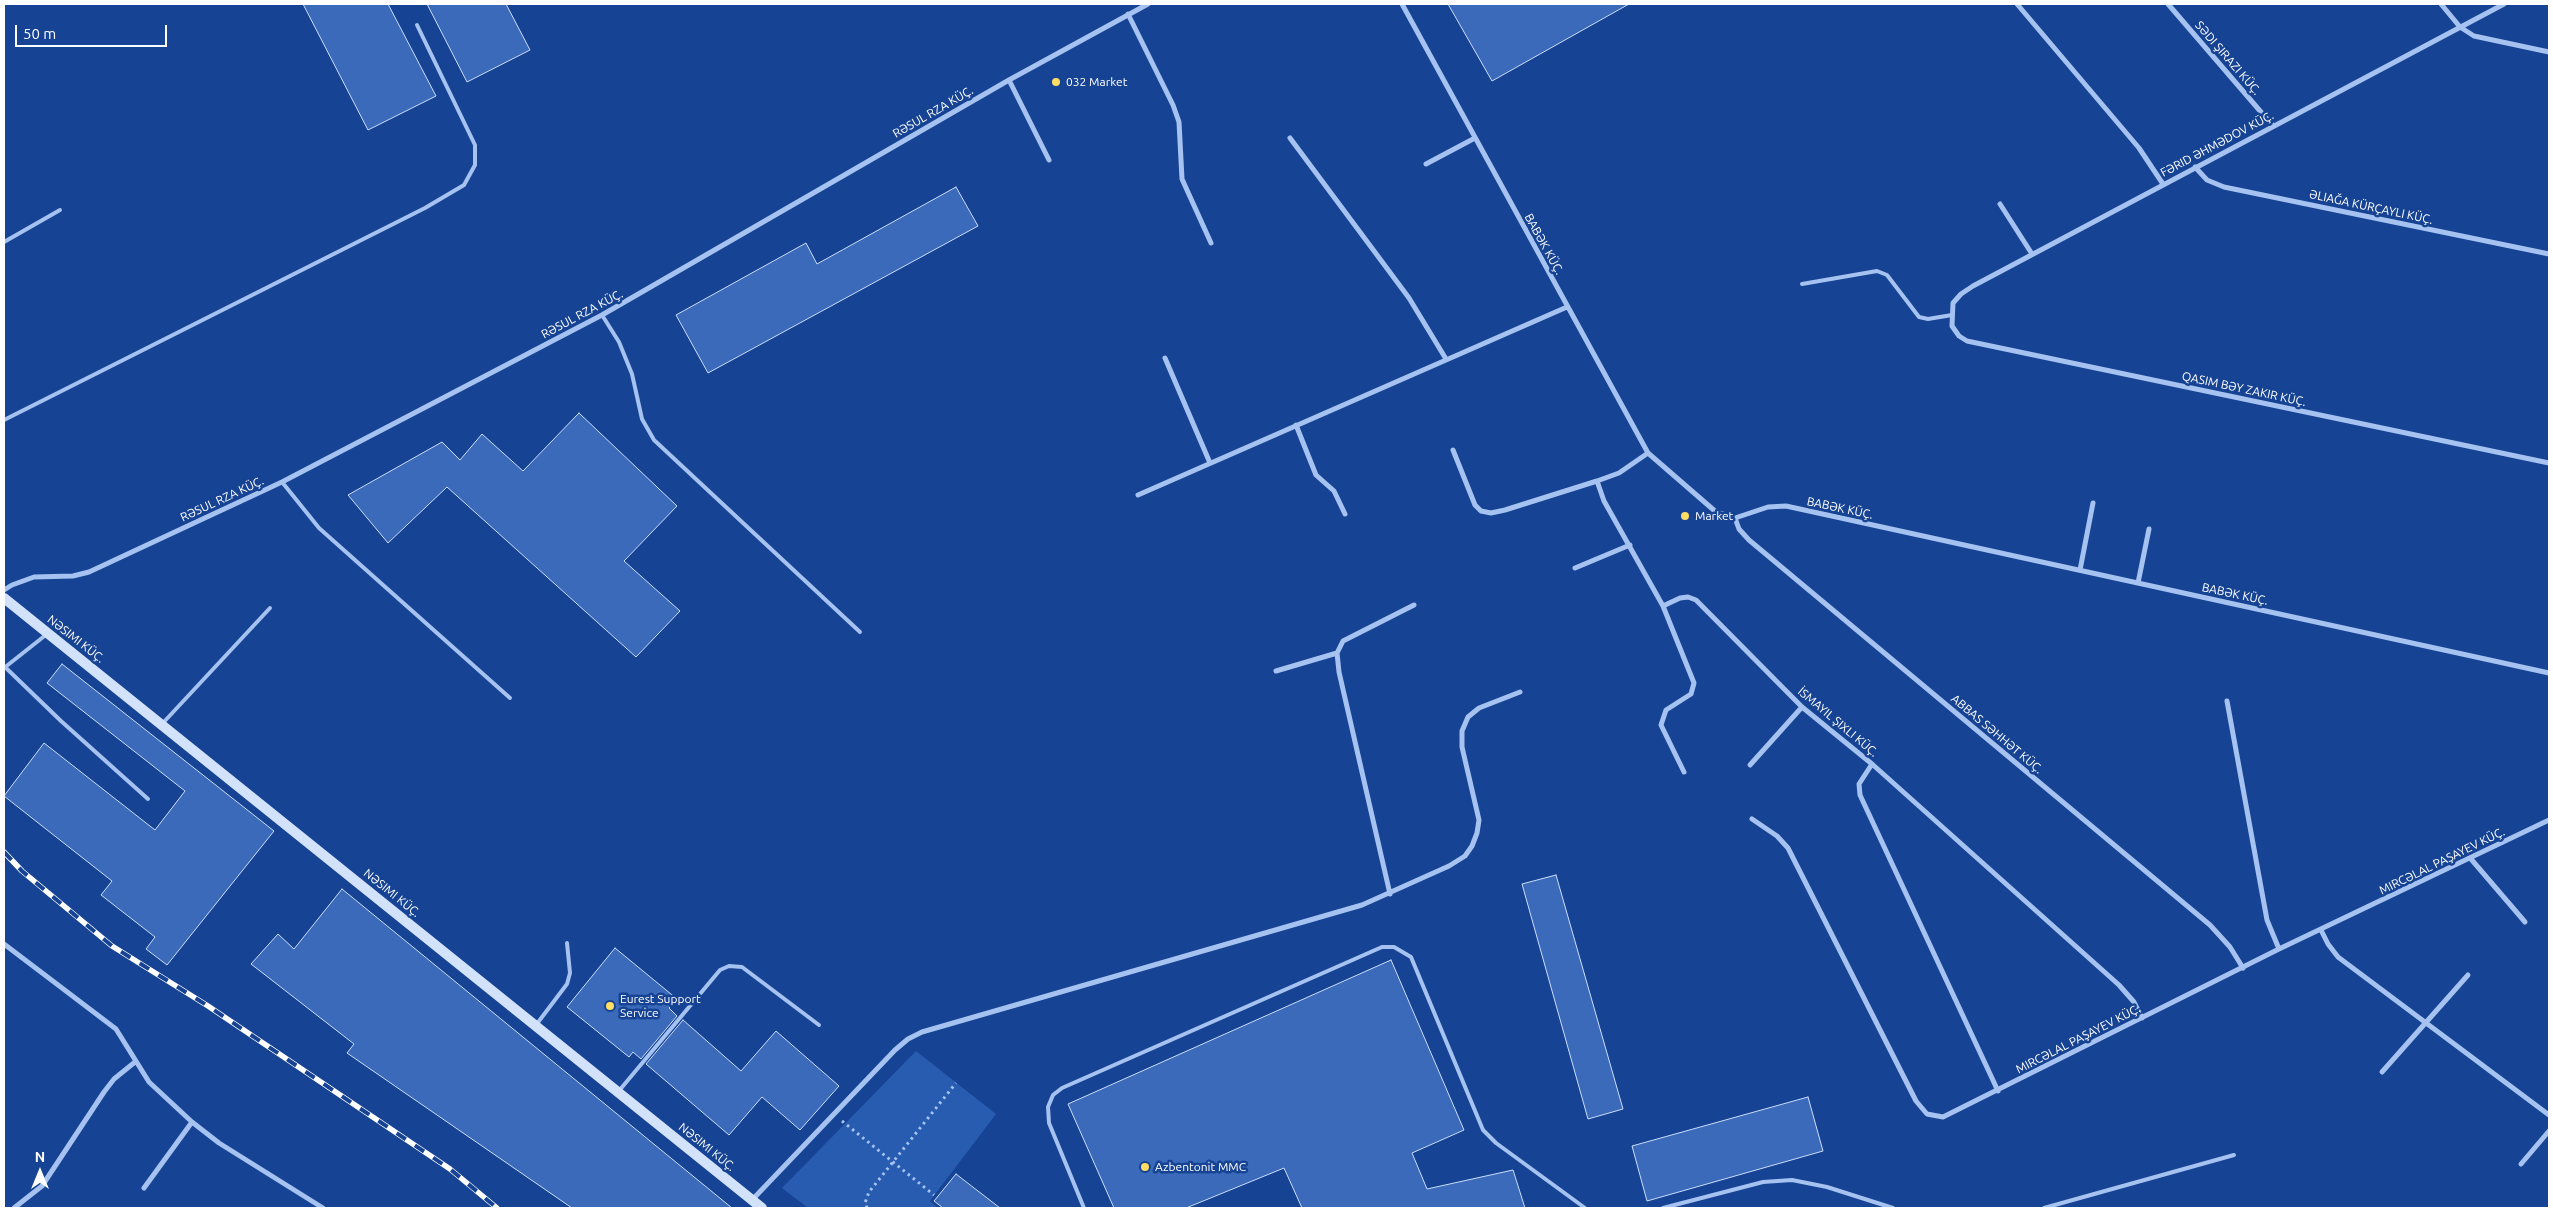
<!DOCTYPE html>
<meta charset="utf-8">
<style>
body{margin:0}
#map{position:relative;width:2553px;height:1212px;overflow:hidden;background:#164393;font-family:Ubuntu,sans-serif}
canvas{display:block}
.frame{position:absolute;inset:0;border:5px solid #fff;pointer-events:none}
.north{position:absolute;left:15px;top:1147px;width:50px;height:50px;-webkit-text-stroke:4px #164393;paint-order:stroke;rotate:0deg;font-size:14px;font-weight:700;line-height:20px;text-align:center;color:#fff}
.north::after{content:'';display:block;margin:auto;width:18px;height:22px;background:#fff;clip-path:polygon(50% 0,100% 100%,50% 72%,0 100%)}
.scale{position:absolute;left:15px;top:25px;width:152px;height:22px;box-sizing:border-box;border:2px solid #fff;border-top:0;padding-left:6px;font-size:15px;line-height:18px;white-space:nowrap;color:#fff;-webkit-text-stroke:4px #164393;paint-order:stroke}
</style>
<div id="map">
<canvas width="2553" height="1212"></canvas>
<div class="frame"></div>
<div class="north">N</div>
<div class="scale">50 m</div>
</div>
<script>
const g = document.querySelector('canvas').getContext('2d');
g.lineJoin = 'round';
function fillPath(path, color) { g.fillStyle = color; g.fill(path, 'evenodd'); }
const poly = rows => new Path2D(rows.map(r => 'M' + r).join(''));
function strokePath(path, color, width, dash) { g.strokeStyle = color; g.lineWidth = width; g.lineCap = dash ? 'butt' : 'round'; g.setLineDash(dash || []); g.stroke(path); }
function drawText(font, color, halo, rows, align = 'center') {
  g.font = font + ' Ubuntu,sans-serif'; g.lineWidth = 5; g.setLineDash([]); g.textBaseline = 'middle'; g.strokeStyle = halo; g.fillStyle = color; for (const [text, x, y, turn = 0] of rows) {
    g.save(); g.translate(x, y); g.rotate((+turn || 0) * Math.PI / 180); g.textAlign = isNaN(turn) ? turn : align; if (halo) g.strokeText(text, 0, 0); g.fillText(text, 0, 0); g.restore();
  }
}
fillPath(poly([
 [916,1051,996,1114,930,1201,938,1208,808,1208,782,1188]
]), '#285cb1');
const building = poly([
 [303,4,388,4,436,96,368,130,303,4],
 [427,4,506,4,530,50,467,82,427,4],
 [1448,4,1629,4,1492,81,1448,4],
 [956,187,978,226,708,373,676,315,806,243,817,264,956,187],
 [579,413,677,506,624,561,680,611,636,657,447,487,388,543,348,495,442,442,460,460,482,434,523,471,579,413],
 [62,664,274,831,167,965,146,949,155,937,101,895,112,881,4,796,44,743,155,830,185,791,47,683,62,664],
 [1556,875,1623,1109,1588,1119,1522,884,1556,875],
 [342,889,732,1208,572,1208,347,1053,354,1044,251,964,278,934,294,949,342,889],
 [615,948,677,999,669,1008,677,1016,641,1059,633,1052,629,1057,567,1007,615,948],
 [1391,960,1464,1130,1412,1153,1427,1189,1513,1170,1525,1208,1302,1208,1284,1168,1186,1208,1114,1208,1068,1104,1391,960],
 [683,1020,741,1071,776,1031,839,1086,800,1130,762,1097,729,1135,646,1064,683,1020],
 [1808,1097,1823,1151,1647,1201,1632,1146,1808,1097],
 [956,1174,1000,1208,943,1208,934,1201,956,1174]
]);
fillPath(building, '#3a6ab9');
strokePath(building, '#ccdefc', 1);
strokePath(poly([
 [842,1121,934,1195],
 [867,1208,865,1203,869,1192,956,1083]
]), '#a5c2f1', 3, [2.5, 4]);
strokePath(poly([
 [4,242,60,210],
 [1802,284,1877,271,1887,275,1919,317,1928,319,1952,315],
 [602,315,619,342,632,374,642,419,654,440,860,632],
 [4,420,425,208,464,185,475,165,475,145,417,25],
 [282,482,319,528,510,698],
 [5,667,61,721,148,799],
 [4,668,47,634],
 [162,724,270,608],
 [536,1025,567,984,570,973,567,943],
 [618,1092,720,970,729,966,742,967,819,1025],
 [1084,1208,1049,1123,1048,1107,1053,1095,1062,1088,1382,947,1394,947,1411,957,1483,1130,1496,1143,1585,1208],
 [1663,1208,1763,1182,1792,1180,1827,1187,1893,1208],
 [2044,1208,2234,1155]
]), '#a5c2f1', 4);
strokePath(poly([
 [1402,4,1648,453,1716,512,1735,518,1768,507,1786,506,2549,673],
 [2017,4,2139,148,2163,184],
 [2168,4,2273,126],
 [2441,4,2460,27,2474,36,2549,52],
 [2504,4,1973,286,1961,294,1953,303,1952,326,1959,336,1967,341,2549,463],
 [1128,14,1173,105,1179,122,1182,179,1211,243],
 [1009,80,1049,160],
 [1290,138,1409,298,1446,359],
 [1426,164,1475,138],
 [2195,167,2207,180,2224,187,2549,254],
 [2000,204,2032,254],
 [1165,358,1210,463],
 [1296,425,1316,475,1334,491,1345,514],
 [1453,450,1475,505,1481,511,1491,513,1505,510,1597,481],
 [1648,453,1619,473,1597,481,1604,501,1663,606,1680,598,1688,597,1696,600,1802,707,1872,764,2119,985,2134,1002,2142,1018],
 [1138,495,1567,307],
 [1735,518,1739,529,1749,540,2210,925,2230,947,2243,968],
 [1575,568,1630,545],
 [2080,570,2093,503],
 [2138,583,2149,529],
 [4,590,12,585,34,577,73,576,89,572,282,482,602,315,1009,80,1148,4],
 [1663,606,1694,683,1691,694,1666,710,1661,725,1684,772],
 [1276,671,1337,653],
 [2227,701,2267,920,2279,949],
 [1872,764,1859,784,1860,795,1998,1091],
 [1750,765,1802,707],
 [1752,819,1777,836,1788,848,1916,1101,1927,1114,1943,1117,2279,949,2549,820],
 [2471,859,2525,922],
 [1390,894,1339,672,1337,653,1343,641,1414,605],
 [2321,930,2328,944,2338,957,2549,1115],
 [4,944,116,1029,149,1082,192,1122,219,1143,323,1208],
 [2382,1072,2468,975],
 [2521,1164,2549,1131],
 [144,1188,192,1122],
 [752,1200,895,1050,908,1039,922,1032,1362,905,1449,866,1465,856,1472,846,1477,833,1479,820,1462,747,1462,731,1468,717,1479,708,1520,692],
 [14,1208,42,1186,104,1092,114,1079,135,1062]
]), '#a5c2f1', 5);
strokePath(poly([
 [4,598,762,1208]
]), '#d3e2fb', 10);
const rail = poly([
 [4,852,22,871,112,946,208,1006,450,1169,497,1208]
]);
strokePath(rail, '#fff', 5.5);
strokePath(rail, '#164393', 4, [11]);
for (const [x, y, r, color] of [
 [1056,82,5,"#ffde64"],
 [1685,516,5,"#ffde64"],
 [610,1006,5,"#ffde64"],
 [1145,1167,5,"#ffde64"]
]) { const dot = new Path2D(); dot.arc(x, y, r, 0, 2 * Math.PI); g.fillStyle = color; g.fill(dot); strokePath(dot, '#164393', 2); }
drawText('12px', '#fff', '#164393', [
 ["SƏDI ŞIRAZI KÜÇ.",2228,58,49],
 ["RƏSUL RZA KÜÇ.",933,112,-30],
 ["FƏRID ƏHMƏDOV KÜÇ.",2217,144,-28],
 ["ƏLIAĞA KÜRÇAYLI KÜÇ.",2371,207,12],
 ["BABƏK KÜÇ.",1544,244,61],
 ["RƏSUL RZA KÜÇ.",582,314,-28],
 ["QASIM BƏY ZAKIR KÜÇ.",2244,389,12],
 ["RƏSUL RZA KÜÇ.",222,499,-25],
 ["BABƏK KÜÇ.",1840,508,12],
 ["BABƏK KÜÇ.",2235,594,12],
 ["NƏSIMI KÜÇ.",76,639,38],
 ["İSMAYIL ŞIXLI KÜÇ.",1838,722,40],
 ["ABBAS SƏHHƏT KÜÇ.",1997,734,40],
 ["MIRCƏLAL PAŞAYEV KÜÇ.",2442,861,-26],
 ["NƏSIMI KÜÇ.",392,893,39],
 ["MIRCƏLAL PAŞAYEV KÜÇ.",2078,1039,-27],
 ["NƏSIMI KÜÇ.",707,1147,39]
]);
drawText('12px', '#fff', '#164393', [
 ["032 Market",1066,82],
 ["Market",1695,516],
 ["Eurest Support",620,999],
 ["Service",620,1013],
 ["Azbentonit MMC",1155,1167]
], 'left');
</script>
